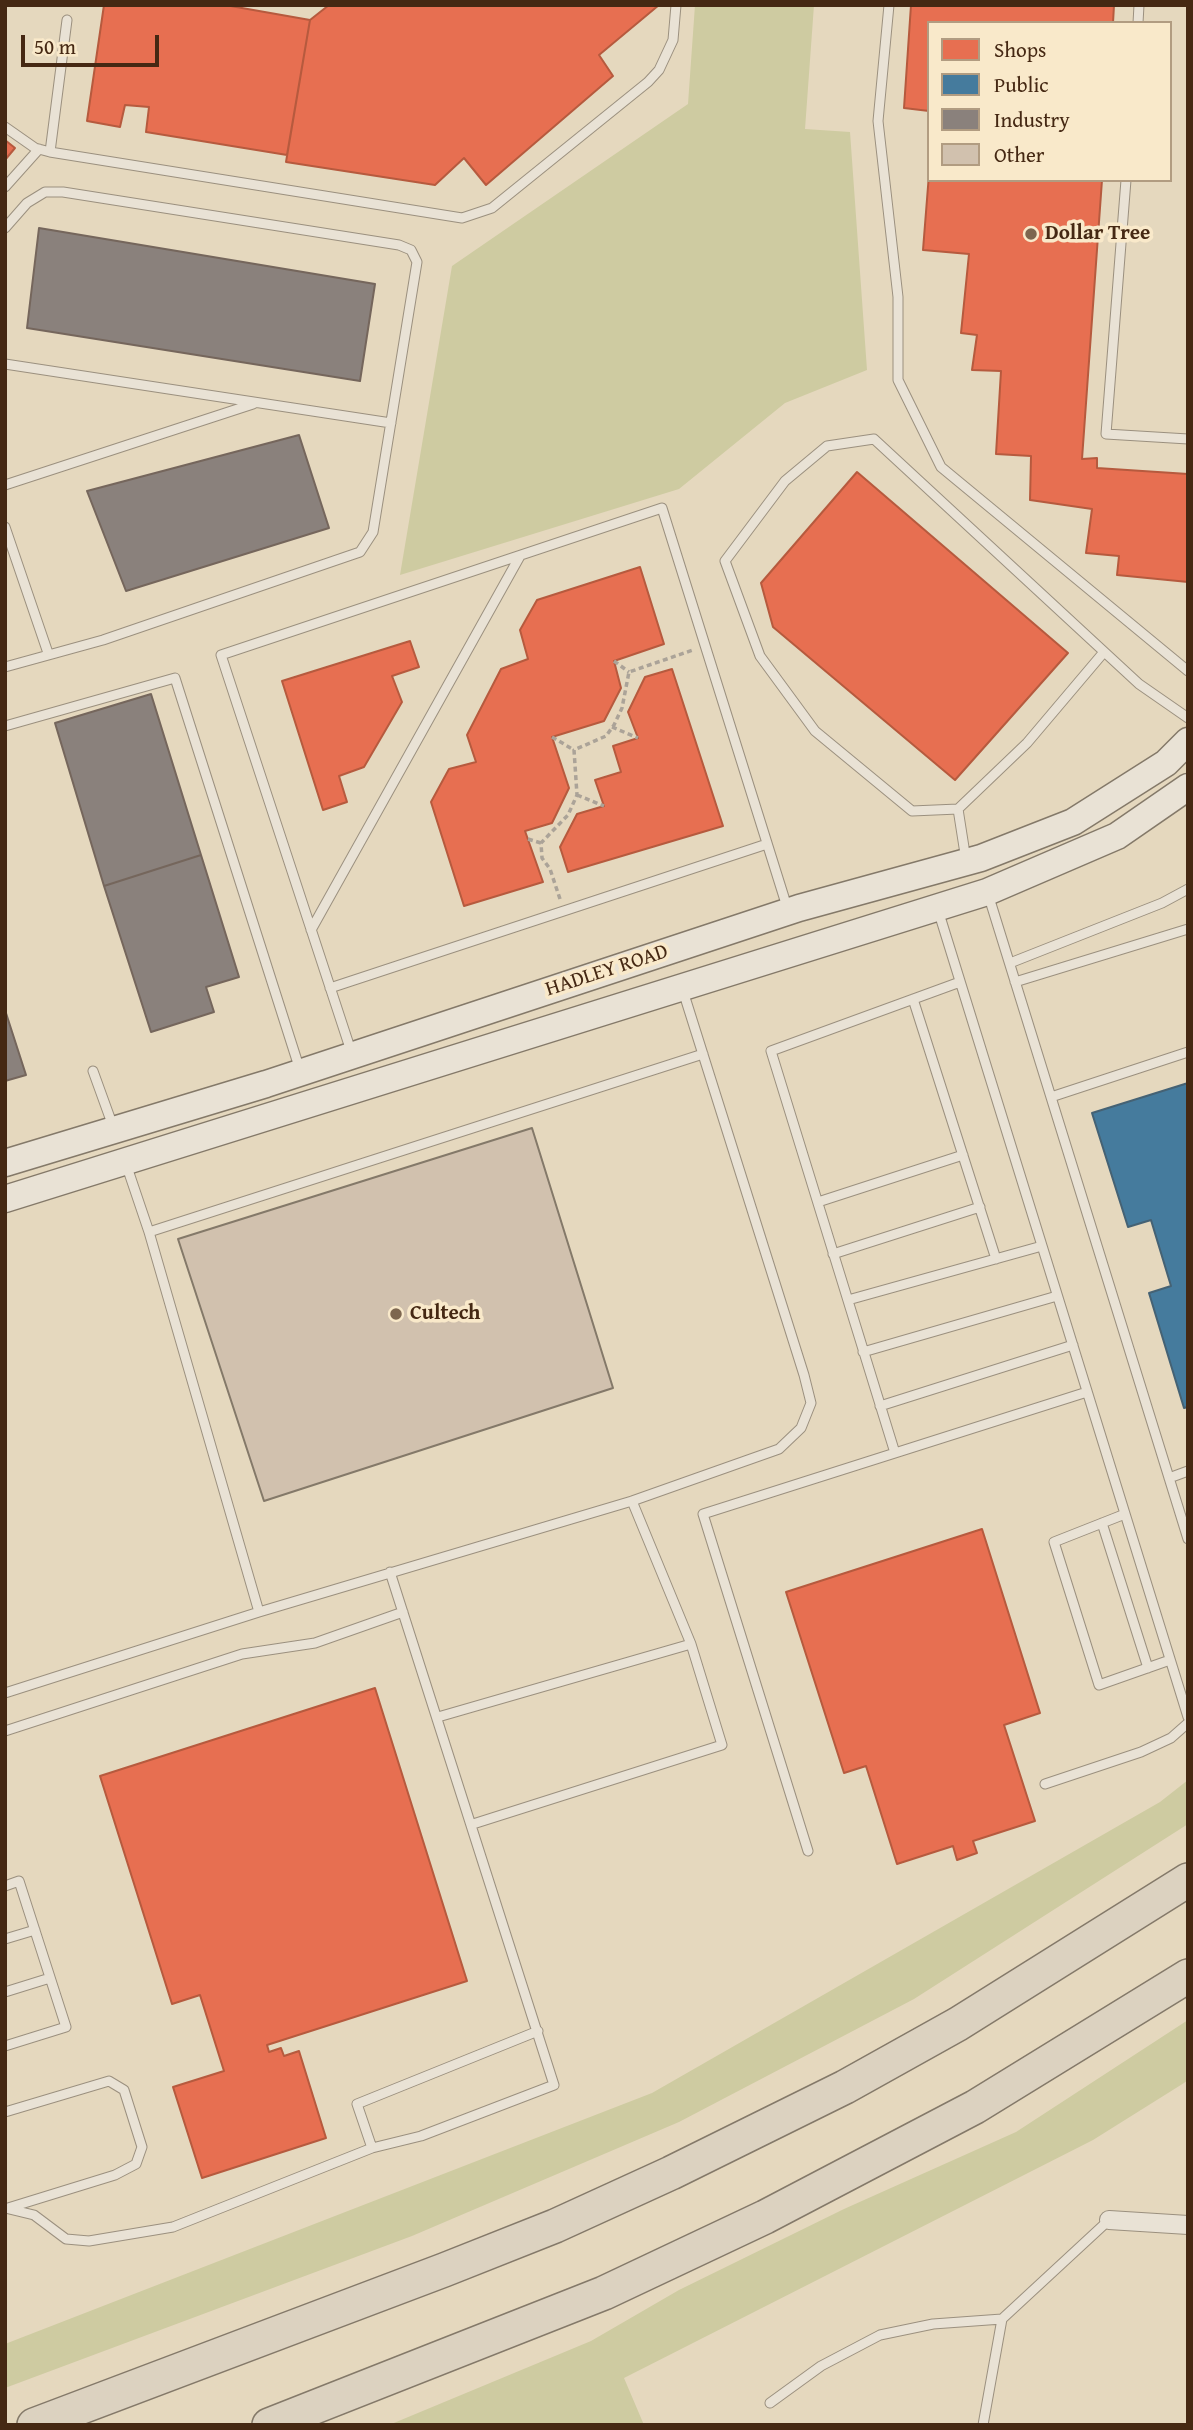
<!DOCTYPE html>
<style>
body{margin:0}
#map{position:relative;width:1193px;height:2430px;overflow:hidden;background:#e5d8be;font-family:"Gentium Book Plus",serif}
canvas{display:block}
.frame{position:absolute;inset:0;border:7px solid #452813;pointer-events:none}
.legend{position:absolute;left:927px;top:21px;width:245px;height:161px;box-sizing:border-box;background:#f9e9ca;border:2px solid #b19c81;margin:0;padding:9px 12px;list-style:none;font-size:21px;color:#452813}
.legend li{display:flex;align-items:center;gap:14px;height:35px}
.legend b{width:35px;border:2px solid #b19c81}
.scale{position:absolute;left:21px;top:35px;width:138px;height:32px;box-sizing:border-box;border:4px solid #452813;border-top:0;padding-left:9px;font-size:21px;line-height:24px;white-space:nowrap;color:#452813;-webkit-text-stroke:5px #f9e9ca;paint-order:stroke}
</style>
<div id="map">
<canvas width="1193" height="2430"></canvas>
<div class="frame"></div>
<ul class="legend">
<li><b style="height:19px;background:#e76f51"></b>Shops</li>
<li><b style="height:19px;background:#457b9d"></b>Public</li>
<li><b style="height:19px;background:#8a817c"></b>Industry</li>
<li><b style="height:19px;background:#d1c1ae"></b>Other</li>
</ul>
<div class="scale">50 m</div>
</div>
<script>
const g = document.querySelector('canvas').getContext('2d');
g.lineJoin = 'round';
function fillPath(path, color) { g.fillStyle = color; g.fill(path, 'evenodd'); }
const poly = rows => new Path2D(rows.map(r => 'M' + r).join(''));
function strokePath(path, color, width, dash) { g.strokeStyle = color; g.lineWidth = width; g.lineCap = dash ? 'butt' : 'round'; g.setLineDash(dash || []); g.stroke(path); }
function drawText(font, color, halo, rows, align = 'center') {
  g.font = font + ' "Gentium Book Plus",serif'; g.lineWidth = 7; g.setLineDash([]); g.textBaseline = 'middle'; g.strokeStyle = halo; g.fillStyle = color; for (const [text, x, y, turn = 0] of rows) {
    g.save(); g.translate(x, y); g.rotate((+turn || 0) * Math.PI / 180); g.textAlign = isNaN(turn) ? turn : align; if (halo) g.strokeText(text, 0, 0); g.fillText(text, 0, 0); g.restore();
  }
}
fillPath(poly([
 [695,5,814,5,805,129,850,132,867,370,785,403,679,489,400,575,452,266,688,104],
 [1188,1780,1188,1824,914,1999,679,2122,412,2236,5,2388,5,2344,652,2093,1160,1802],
 [1188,2020,1188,2080,1184,2083,1093,2140,624,2378,644,2425,389,2425,591,2341,679,2290,844,2209,1016,2132]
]), '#cecba1');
const shops = poly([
 [104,5,225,5,310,20,287,155,146,132,149,107,125,105,120,127,87,121,104,5],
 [329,5,659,5,599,55,613,76,486,185,464,158,435,185,286,162,310,20,329,5],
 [911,5,1114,5,1113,23,929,23,929,111,904,108,911,5],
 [5,140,15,148,5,160,5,140],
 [929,174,929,180,1102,180,1082,459,1097,458,1097,468,1188,474,1188,582,1117,575,1119,556,1086,553,1092,509,1030,500,1031,456,996,454,1001,371,972,370,977,335,961,333,969,254,923,250,929,174],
 [857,472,1068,653,955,780,773,627,761,583,857,472],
 [640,567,664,644,614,661,621,688,604,721,552,737,569,788,552,823,525,831,543,882,464,906,431,802,449,769,476,762,467,735,501,669,528,659,520,630,537,600,640,567],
 [410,641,419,667,392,676,402,702,364,767,339,776,347,802,323,810,282,681,410,641],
 [672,669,723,826,568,872,560,847,577,814,604,806,595,780,621,772,613,746,638,738,628,712,645,677,672,669],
 [982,1529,1040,1713,1004,1725,1035,1821,973,1841,977,1853,957,1860,953,1846,897,1864,866,1766,844,1773,786,1592,982,1529],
 [375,1688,467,1981,267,2045,269,2052,281,2048,284,2056,299,2051,326,2138,202,2178,173,2087,224,2071,200,1995,172,2004,100,1776,375,1688]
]);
fillPath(shops, '#e76f51');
strokePath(shops, '#b65a3e', 2);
const public = poly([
 [1188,1083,1188,1407,1184,1408,1149,1293,1171,1286,1151,1220,1128,1227,1092,1113,1188,1083]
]);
fillPath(public, '#457b9d');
strokePath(public, '#456274', 2);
const industry = poly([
 [39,228,375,284,360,381,27,328,39,228],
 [299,435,329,528,126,591,87,491,299,435],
 [151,694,201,855,104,886,55,723,151,694],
 [201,855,239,977,206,987,214,1012,151,1032,104,886,201,855],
 [5,1010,26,1075,5,1081,5,1010]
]);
fillPath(industry, '#8a817c');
strokePath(industry, '#75665c', 2);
const building = poly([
 [532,1128,613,1388,264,1501,178,1239,532,1128]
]);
fillPath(building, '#d1c1ae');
strokePath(building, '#847969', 2);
const service = poly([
 [889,5,878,121,898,297,898,380,941,467,1188,671],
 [1138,23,1139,5],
 [5,127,35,148,50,152,462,218,492,208,648,82,659,70,673,40,676,5],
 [50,152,67,20],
 [1126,180,1106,434,1188,439],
 [5,187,39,149],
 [5,228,27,203,45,192,63,192,399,245,411,250,417,262,373,532,360,552,103,640,5,667],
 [5,364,391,423],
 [5,485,253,404],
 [5,527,48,653],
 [1104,652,1027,743,958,809,912,811,815,731,760,656,725,561,785,481,827,446,874,439,1139,684,1188,718],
 [5,726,175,678,300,1070],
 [958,809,966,860],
 [988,894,1188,1539],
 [938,910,1188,1717],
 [311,930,520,556],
 [1010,963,1162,903,1188,889],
 [1015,982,1188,929],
 [330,988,767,844],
 [913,999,996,1259],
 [352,1054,221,655,662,508,788,910],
 [93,1071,114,1129],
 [1051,1097,1188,1052],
 [126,1164,149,1232,259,1612],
 [818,1202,963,1155],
 [149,1232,703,1054],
 [833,1254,980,1207],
 [848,1300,1042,1246],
 [863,1352,1057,1296],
 [880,1406,1073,1345],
 [895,1453,771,1051,960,982],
 [1169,1478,1188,1471],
 [1125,1514,1054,1542,1099,1685,1170,1660],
 [1102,1523,1148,1668],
 [5,1693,259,1612,632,1501,779,1449,801,1428,811,1403,804,1375,683,991],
 [438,1717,691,1644],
 [5,1731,242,1654,315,1643,403,1612],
 [1045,1784,1141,1752,1171,1738,1188,1723],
 [473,1824,722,1745,691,1644,632,1501],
 [808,1851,703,1514,1087,1392],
 [5,1886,19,1881,66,2027,5,2046],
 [5,1939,35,1930],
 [5,1992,50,1978],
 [5,2112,109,2081,124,2090,142,2147,136,2164,115,2175,8,2208],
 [372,2148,357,2104,538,2031],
 [5,2208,34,2215,66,2239,89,2241,173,2227,372,2148,421,2136,554,2085,390,1572],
 [770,2403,821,2366,880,2335,933,2324,1002,2319],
 [983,2425,1002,2319,1109,2220]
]);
const minor = poly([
 [1109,2220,1188,2225]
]);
const secondary = poly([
 [5,1163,266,1084,799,908,981,858,1073,822,1166,763,1188,741],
 [5,1199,987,892,1117,836,1188,787]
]);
const motorway = poly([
 [34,2425,444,2270,555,2226,671,2173,845,2087,958,2024,1188,1880],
 [269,2425,604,2293,765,2217,975,2107,1188,1976]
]);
strokePath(service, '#9b907f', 11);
strokePath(minor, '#9b907f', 20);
strokePath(secondary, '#847969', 29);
strokePath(motorway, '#847969', 36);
strokePath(poly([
 [614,661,629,672],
 [612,727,638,738],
 [552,737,574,750],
 [577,795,604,806],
 [528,839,541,843],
 [560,899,550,869,542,858,541,843,568,815,577,795,574,750,606,736,614,725,622,708,629,672,693,650]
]), '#aba398', 3.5, [5, 3.5]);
strokePath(service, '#e9e2d5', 9);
strokePath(minor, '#e9e2d5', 18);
strokePath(secondary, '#e9e2d5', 26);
strokePath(motorway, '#dcd2c0', 33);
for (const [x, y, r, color] of [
 [1031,234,7,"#7d664f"],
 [396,1314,7,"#7d664f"]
]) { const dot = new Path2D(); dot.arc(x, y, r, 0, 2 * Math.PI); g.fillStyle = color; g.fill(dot); strokePath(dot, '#f9e9ca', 2.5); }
drawText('bold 21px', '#452813', '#f9e9ca', [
 ["Dollar Tree",1045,234],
 ["Cultech",410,1314]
], 'left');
drawText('21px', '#452813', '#f9e9ca', [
 ["HADLEY ROAD",607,971,-18]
]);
</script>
